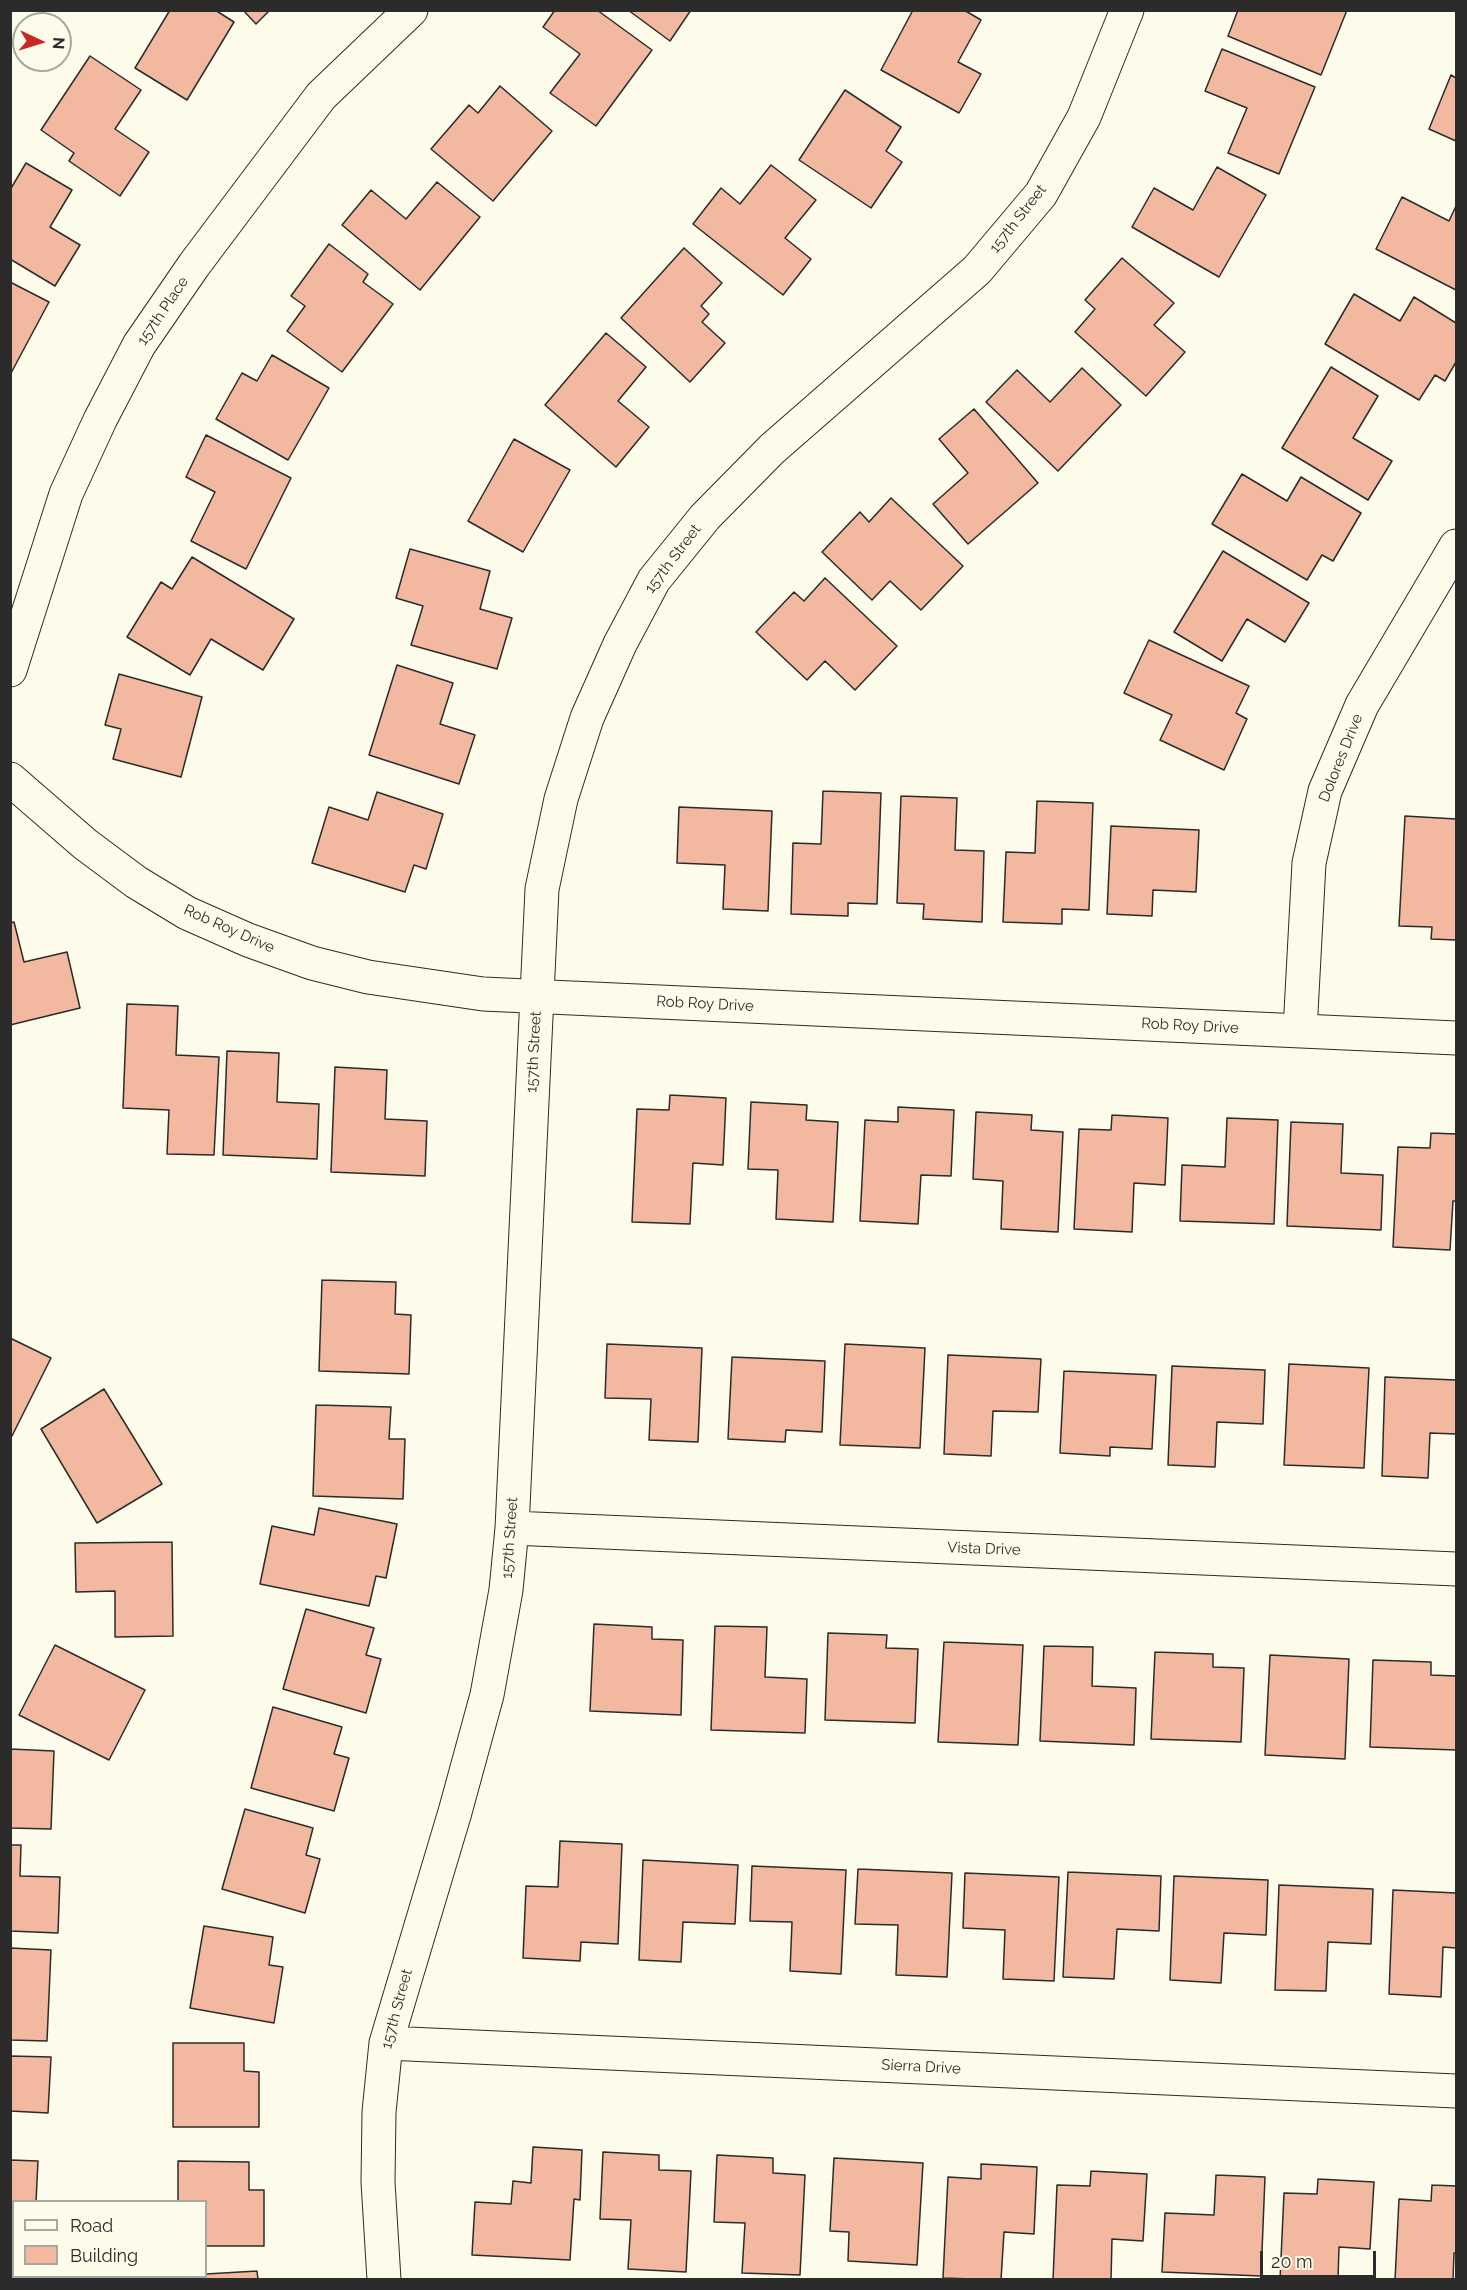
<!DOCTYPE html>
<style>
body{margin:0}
#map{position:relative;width:1467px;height:2290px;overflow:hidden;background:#fdfbea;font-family:Raleway,sans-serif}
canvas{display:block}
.frame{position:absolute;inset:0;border:12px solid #2b2b2b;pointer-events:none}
.legend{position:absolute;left:12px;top:2200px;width:195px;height:78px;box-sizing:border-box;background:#fdfbea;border:2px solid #a9a89e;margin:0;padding:8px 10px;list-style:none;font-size:18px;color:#2b2b2b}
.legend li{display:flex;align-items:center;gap:12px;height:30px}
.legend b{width:30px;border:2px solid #a9a89e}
.north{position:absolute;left:12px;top:12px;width:60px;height:60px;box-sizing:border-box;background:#fdfbea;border:2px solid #a9a89e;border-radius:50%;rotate:94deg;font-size:16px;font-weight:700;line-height:24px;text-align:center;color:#2b2b2b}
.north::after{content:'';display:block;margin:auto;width:21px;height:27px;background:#c62828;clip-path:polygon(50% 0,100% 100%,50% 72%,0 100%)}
.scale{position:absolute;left:1260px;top:2251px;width:116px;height:27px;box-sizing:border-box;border:3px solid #2b2b2b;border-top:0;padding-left:8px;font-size:18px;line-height:21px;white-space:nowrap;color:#2b2b2b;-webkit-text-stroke:4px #fdfbea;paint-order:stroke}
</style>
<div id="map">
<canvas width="1467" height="2290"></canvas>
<div class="frame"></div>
<ul class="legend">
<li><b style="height:8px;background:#fdfbea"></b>Road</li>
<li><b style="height:16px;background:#f2b8a0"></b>Building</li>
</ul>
<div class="north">N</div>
<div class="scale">20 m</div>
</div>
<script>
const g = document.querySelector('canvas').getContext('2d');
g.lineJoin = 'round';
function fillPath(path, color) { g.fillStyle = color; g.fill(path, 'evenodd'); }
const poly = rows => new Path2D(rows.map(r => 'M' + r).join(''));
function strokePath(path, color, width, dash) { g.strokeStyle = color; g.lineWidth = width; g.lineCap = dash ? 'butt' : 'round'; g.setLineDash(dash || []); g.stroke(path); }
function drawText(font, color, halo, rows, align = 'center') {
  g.font = font + ' Raleway,sans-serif'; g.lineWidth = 4.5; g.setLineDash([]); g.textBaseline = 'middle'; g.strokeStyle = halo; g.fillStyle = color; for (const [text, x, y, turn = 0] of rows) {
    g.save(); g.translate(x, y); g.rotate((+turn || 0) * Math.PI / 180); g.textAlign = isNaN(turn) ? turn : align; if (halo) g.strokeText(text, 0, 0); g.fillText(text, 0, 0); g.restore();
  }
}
const building = poly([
 [170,10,215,10,234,22,187,100,135,68,170,10],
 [243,10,270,10,256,24,243,10],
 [555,10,597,10,652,50,596,126,550,93,580,54,543,27,555,10],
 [628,10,691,10,670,41,628,10],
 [913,10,964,10,981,20,958,62,981,74,959,113,881,70,913,10],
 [1238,10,1286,11,1347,10,1321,75,1228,36,1238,10],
 [1222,49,1315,87,1279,174,1228,153,1247,108,1205,91,1222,49],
 [90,56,141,90,115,129,149,152,120,196,69,161,74,153,41,130,90,56],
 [1451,75,1456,78,1456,141,1429,129,1451,75],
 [500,86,552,131,493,201,431,149,469,105,478,113,500,86],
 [845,90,901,127,886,151,902,162,871,208,799,160,845,90],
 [26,163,72,190,50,227,80,245,55,286,10,259,10,190,26,163],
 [771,165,816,200,785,238,811,259,783,295,693,224,721,188,740,204,771,165],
 [1217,167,1266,195,1219,277,1132,227,1154,188,1193,210,1217,167],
 [437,182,480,217,420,290,342,225,371,190,406,219,437,182],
 [1402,197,1449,221,1456,206,1456,290,1376,249,1402,197],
 [329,244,368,274,363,282,393,304,342,372,287,331,305,306,291,296,329,244],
 [684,248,722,283,701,306,709,314,702,322,725,343,690,382,621,318,684,248],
 [1122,258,1174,303,1154,325,1185,352,1146,396,1075,332,1095,309,1085,300,1122,258],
 [10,282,49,302,10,375,10,282],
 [1354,294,1400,321,1414,297,1456,323,1456,362,1445,381,1435,375,1419,400,1325,344,1354,294],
 [606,333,646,367,618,401,649,427,616,467,545,405,606,333],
 [272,355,329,388,288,460,216,419,242,373,257,381,272,355],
 [1331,367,1378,396,1353,438,1392,461,1368,500,1282,448,1331,367],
 [1082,368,1121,405,1058,471,986,402,1017,370,1050,402,1082,368],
 [974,409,1038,483,968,544,933,504,968,473,939,439,974,409],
 [206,435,291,478,246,569,191,541,215,492,186,477,206,435],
 [514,439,570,470,523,552,468,521,514,439],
 [1242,474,1287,501,1301,477,1361,513,1333,561,1322,555,1307,580,1212,524,1242,474],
 [891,498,963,566,921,610,890,581,872,600,822,552,860,512,869,522,891,498],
 [410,549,490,571,480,609,512,618,497,669,411,645,423,606,396,598,410,549],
 [1223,551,1309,603,1285,642,1247,619,1222,661,1174,632,1223,551],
 [192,557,294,619,263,670,211,639,190,675,127,637,161,582,172,589,192,557],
 [825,578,897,646,855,690,825,661,807,680,756,632,794,592,804,601,825,578],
 [1149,640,1249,686,1236,713,1247,719,1224,770,1160,740,1172,715,1124,693,1149,640],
 [397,665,453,683,440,724,475,735,459,784,369,755,397,665],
 [119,674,202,697,181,777,113,759,121,729,105,725,119,674],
 [823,791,881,793,877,904,848,903,848,916,791,914,793,843,821,844,823,791],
 [377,792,443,814,426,869,414,865,405,892,312,863,329,807,368,820,377,792],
 [901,796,957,798,955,850,984,851,982,922,923,919,924,904,897,903,901,796],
 [1037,801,1093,803,1089,910,1062,909,1062,924,1003,922,1006,852,1035,853,1037,801],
 [679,807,772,811,768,911,723,909,725,865,677,863,679,807],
 [1405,816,1456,819,1456,940,1431,939,1432,927,1399,926,1405,816],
 [1111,826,1199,830,1196,892,1153,890,1152,916,1107,914,1111,826],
 [14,922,24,962,67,952,80,1008,10,1025,10,923,14,922],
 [127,1004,178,1006,176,1055,219,1057,214,1155,167,1154,169,1110,123,1108,127,1004],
 [227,1051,279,1053,277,1102,319,1104,317,1159,223,1155,227,1051],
 [335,1067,387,1070,385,1119,427,1121,425,1176,331,1172,335,1067],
 [670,1095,726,1098,723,1165,693,1163,690,1224,632,1222,637,1109,669,1110,670,1095],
 [751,1102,807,1105,806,1120,838,1122,833,1222,776,1219,778,1170,748,1169,751,1102],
 [898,1107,954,1110,951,1176,921,1175,918,1224,860,1221,865,1120,898,1122,898,1107],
 [976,1112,1032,1115,1031,1130,1063,1132,1058,1232,1001,1229,1003,1181,973,1179,976,1112],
 [1112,1115,1168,1118,1165,1185,1134,1183,1132,1232,1074,1229,1079,1129,1111,1130,1112,1115],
 [1227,1118,1278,1120,1274,1224,1180,1221,1182,1165,1225,1167,1227,1118],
 [1291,1122,1343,1124,1341,1173,1383,1175,1381,1230,1287,1226,1291,1122],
 [1431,1133,1456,1134,1456,1201,1453,1201,1450,1250,1393,1247,1398,1147,1430,1148,1431,1133],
 [322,1280,396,1282,395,1314,411,1315,409,1374,319,1371,322,1280],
 [10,1338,51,1358,12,1436,10,1435,10,1338],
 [607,1344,702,1348,698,1442,649,1440,651,1399,605,1398,607,1344],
 [845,1344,925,1348,920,1448,840,1445,845,1344],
 [948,1355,1041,1359,1038,1412,993,1411,991,1456,944,1454,948,1355],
 [732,1357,825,1361,822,1432,786,1430,785,1442,728,1439,732,1357],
 [1289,1364,1369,1368,1364,1468,1284,1465,1289,1364],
 [1172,1366,1265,1370,1263,1424,1217,1422,1215,1467,1168,1465,1172,1366],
 [1064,1371,1156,1375,1152,1449,1110,1447,1110,1456,1060,1453,1064,1371],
 [1385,1377,1456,1380,1456,1434,1430,1433,1428,1478,1382,1476,1385,1377],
 [104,1389,162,1484,97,1523,41,1429,104,1389],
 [316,1405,391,1407,389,1439,405,1439,403,1499,313,1496,316,1405],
 [319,1508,397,1524,386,1578,376,1576,369,1606,260,1584,272,1526,314,1535,319,1508],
 [172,1542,173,1636,115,1637,115,1591,76,1592,75,1543,172,1542],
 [306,1609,374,1628,366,1655,381,1659,366,1713,283,1689,306,1609],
 [594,1624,652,1627,652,1639,683,1640,681,1715,590,1711,594,1624],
 [715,1626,767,1627,765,1677,807,1679,805,1733,711,1730,715,1626],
 [828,1633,887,1635,886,1648,918,1649,915,1723,825,1720,828,1633],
 [944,1642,1023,1645,1018,1745,938,1742,944,1642],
 [55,1645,145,1690,109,1760,19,1715,55,1645],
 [1044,1646,1093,1647,1092,1686,1136,1688,1134,1745,1040,1741,1044,1646],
 [1155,1652,1213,1654,1213,1667,1244,1668,1241,1742,1151,1739,1155,1652],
 [1270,1655,1349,1659,1345,1759,1265,1755,1270,1655],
 [1373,1660,1431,1662,1431,1675,1456,1676,1456,1750,1370,1747,1373,1660],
 [273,1707,342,1727,334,1754,349,1758,334,1811,251,1788,273,1707],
 [10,1749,54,1751,51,1829,10,1828,10,1749],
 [245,1809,313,1828,306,1855,320,1859,305,1913,222,1889,245,1809],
 [560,1841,622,1844,618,1944,581,1942,580,1961,523,1958,526,1886,558,1887,560,1841],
 [10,1845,21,1845,20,1876,60,1877,58,1933,10,1931,10,1845],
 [643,1860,738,1865,735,1924,683,1922,681,1962,639,1960,643,1860],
 [752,1866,846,1870,841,1974,790,1971,792,1922,750,1921,752,1866],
 [858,1869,952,1873,947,1977,896,1975,898,1925,855,1924,858,1869],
 [1068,1872,1161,1876,1159,1931,1117,1929,1114,1979,1063,1977,1068,1872],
 [965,1873,1059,1877,1054,1981,1003,1979,1005,1930,963,1928,965,1873],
 [1174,1876,1268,1880,1266,1935,1224,1933,1221,1983,1170,1980,1174,1876],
 [1279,1885,1373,1889,1371,1944,1328,1942,1326,1991,1275,1990,1279,1885],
 [1393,1890,1456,1893,1456,1948,1443,1947,1441,1997,1389,1994,1393,1890],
 [204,1926,273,1937,269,1965,283,1967,274,2023,190,2008,204,1926],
 [10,1948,51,1950,47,2041,10,2040,10,1948],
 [173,2043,244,2043,244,2071,259,2072,259,2127,173,2127,173,2043],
 [10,2056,51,2057,48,2113,10,2111,10,2056],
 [533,2147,582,2150,580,2200,574,2199,570,2260,472,2255,475,2202,511,2204,513,2181,531,2183,533,2147],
 [603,2152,659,2155,659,2170,691,2171,686,2272,628,2269,631,2220,600,2219,603,2152],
 [717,2155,773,2158,773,2173,805,2175,800,2275,742,2273,745,2223,714,2222,717,2155],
 [834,2158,923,2163,917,2265,848,2261,849,2232,830,2231,834,2158],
 [10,2160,38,2161,36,2202,14,2202,14,2252,10,2252,10,2160],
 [178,2161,249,2162,249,2190,264,2190,264,2246,206,2246,206,2202,178,2202,178,2161],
 [981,2164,1037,2167,1034,2234,1004,2232,1001,2280,943,2278,948,2177,981,2179,981,2164],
 [1091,2171,1147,2174,1143,2241,1112,2239,1111,2280,1053,2280,1057,2185,1090,2186,1091,2171],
 [1216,2175,1265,2177,1261,2276,1162,2272,1165,2213,1214,2215,1216,2175],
 [1318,2179,1374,2182,1370,2249,1339,2247,1338,2280,1280,2280,1284,2193,1317,2194,1318,2179],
 [1432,2185,1456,2186,1456,2253,1454,2253,1453,2280,1395,2280,1399,2199,1431,2201,1432,2185],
 [10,2271,14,2272,14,2276,46,2276,46,2280,10,2280,10,2271],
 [257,2271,258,2280,187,2280,186,2276,206,2276,206,2274,257,2271]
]);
fillPath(building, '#f2b8a0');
strokePath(building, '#2b2b2b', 1.5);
const minor = poly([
 [10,670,66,494,100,420,139,345,194,265,321,96,411,10],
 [10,779,85,844,136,882,187,913,248,940,312,963,368,977,483,994,1456,1038],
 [1300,1031,1309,863,1325,791,1362,705,1456,546],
 [512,1528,1456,1569],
 [386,2043,1456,2091],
 [384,2280,378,2182,379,2112,386,2043,455,1812,487,1695,506,1590,512,1528,542,889,561,799,587,718,620,644,654,580,705,517,772,449,977,270,1041,194,1084,117,1127,10]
]);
strokePath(minor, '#2b2b2b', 35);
strokePath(minor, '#fdfbea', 33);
drawText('15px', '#2b2b2b', '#fdfbea', [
 ["157th Street",1018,219,-52],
 ["157th Place",163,311,-56],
 ["157th Street",673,559,-53],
 ["Dolores Drive",1341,758,-68],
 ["Rob Roy Drive",229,929,24],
 ["Rob Roy Drive",705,1004,3],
 ["Rob Roy Drive",1190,1026,3],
 ["157th Street",534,1052,-87],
 ["157th Street",510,1538,-86],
 ["Vista Drive",984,1549,2],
 ["157th Street",397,2009,-75],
 ["Sierra Drive",921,2067,3]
]);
</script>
